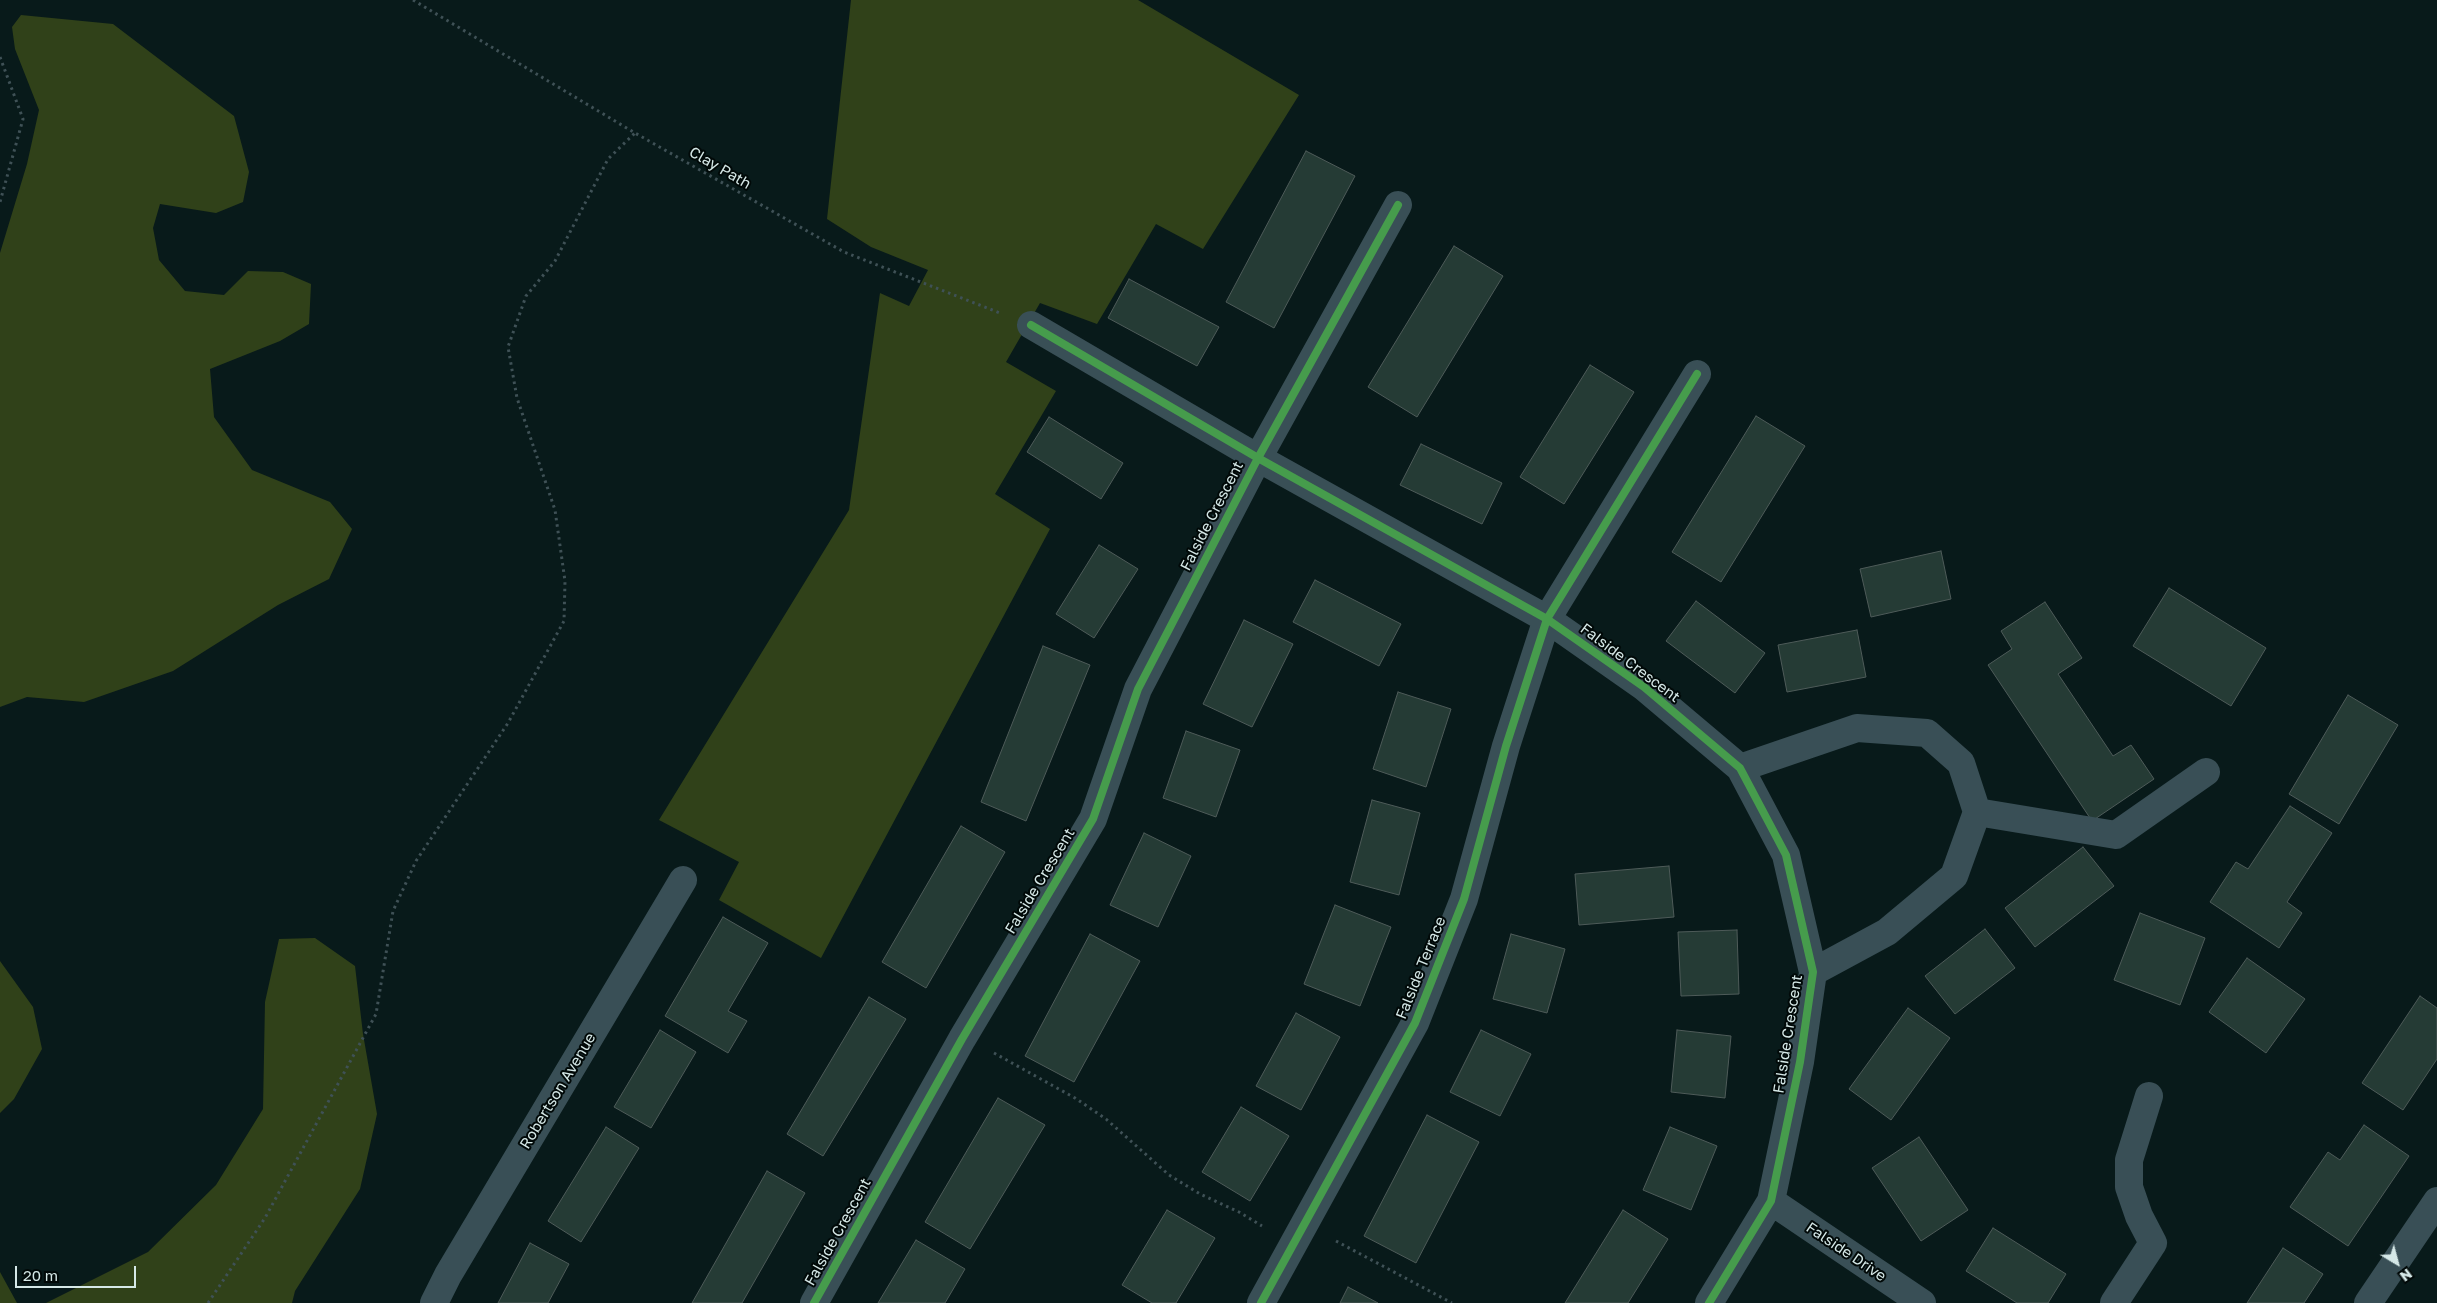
<!DOCTYPE html>
<style>
body{margin:0}
#map{position:relative;width:2437px;height:1303px;overflow:hidden;background:#081a1a;font-family:"Golos Text",sans-serif}
canvas{display:block}
.north{position:absolute;left:2372px;top:1238px;width:50px;height:50px;-webkit-text-stroke:4px #010908;paint-order:stroke;rotate:143deg;font-size:14px;font-weight:700;line-height:20px;text-align:center;color:#d5e8e7}
.north::after{content:'';display:block;margin:auto;width:18px;height:22px;background:#d5e8e7;clip-path:polygon(50% 0,100% 100%,50% 72%,0 100%)}
.scale{position:absolute;left:15px;top:1266px;width:121px;height:22px;box-sizing:border-box;border:2px solid #d5e8e7;border-top:0;padding-left:6px;font-size:15px;line-height:18px;white-space:nowrap;color:#d5e8e7;-webkit-text-stroke:4px #010908;paint-order:stroke}
</style>
<div id="map">
<canvas width="2437" height="1303"></canvas>
<div class="north">N</div>
<div class="scale">20 m</div>
</div>
<script>
const g = document.querySelector('canvas').getContext('2d');
g.lineJoin = 'round';
function fillPath(path, color) { g.fillStyle = color; g.fill(path, 'evenodd'); }
const poly = rows => new Path2D(rows.map(r => 'M' + r).join(''));
function strokePath(path, color, width, dash) { g.strokeStyle = color; g.lineWidth = width; g.lineCap = dash ? 'butt' : 'round'; g.setLineDash(dash || []); g.stroke(path); }
function drawText(font, color, halo, rows, align = 'center') {
  g.font = font + ' "Golos Text",sans-serif'; g.lineWidth = 4; g.setLineDash([]); g.textBaseline = 'middle'; g.strokeStyle = halo; g.fillStyle = color; for (const [text, x, y, turn = 0] of rows) {
    g.save(); g.translate(x, y); g.rotate((+turn || 0) * Math.PI / 180); g.textAlign = isNaN(turn) ? turn : align; if (halo) g.strokeText(text, 0, 0); g.fillText(text, 0, 0); g.restore();
  }
}
fillPath(poly([
 [851,0,1138,0,1299,95,1203,249,1156,224,1097,324,1040,303,1006,362,1056,391,995,494,1050,529,821,958,719,900,739,862,659,820,849,510,880,293,909,306,928,270,871,247,827,219],
 [21,15,113,24,234,116,249,172,243,202,216,213,160,204,153,228,159,260,185,291,224,295,248,271,283,272,311,284,309,324,280,341,210,369,214,417,252,470,330,502,352,529,329,579,278,605,173,671,84,702,27,697,0,707,0,253,27,164,39,110,15,49,12,27],
 [315,938,355,966,363,1034,377,1114,360,1189,295,1291,292,1303,46,1303,148,1252,216,1185,263,1109,265,1002,279,939],
 [0,961,33,1007,42,1049,14,1099,0,1113],
 [0,1272,17,1303,0,1303]
]), '#304119');
const building = poly([
 [1306,151,1355,176,1274,328,1226,302,1306,151],
 [1454,246,1503,276,1417,417,1368,387,1454,246],
 [1129,279,1219,327,1197,366,1108,318,1129,279],
 [1590,365,1634,392,1564,504,1520,477,1590,365],
 [1756,416,1805,446,1721,582,1672,552,1756,416],
 [1049,417,1123,463,1101,499,1027,452,1049,417],
 [1421,444,1502,483,1482,524,1400,485,1421,444],
 [1099,545,1138,569,1094,638,1056,614,1099,545],
 [1941,551,1951,599,1871,617,1860,569,1941,551],
 [1315,580,1401,624,1379,666,1293,622,1315,580],
 [2169,588,2266,648,2231,706,2133,646,2169,588],
 [1696,601,1765,653,1735,693,1666,641,1696,601],
 [2045,602,2082,658,2058,674,2113,756,2131,745,2154,779,2092,821,1988,665,2012,649,2001,631,2045,602],
 [1244,620,1293,644,1252,727,1203,704,1244,620],
 [1857,630,1866,677,1787,692,1778,645,1857,630],
 [1043,646,1090,665,1026,821,981,802,1043,646],
 [1398,692,1451,709,1426,787,1373,769,1398,692],
 [2348,695,2398,725,2339,824,2289,794,2348,695],
 [1186,731,1240,750,1216,817,1163,798,1186,731],
 [1372,800,1420,813,1399,895,1350,882,1372,800],
 [2290,806,2332,833,2287,902,2302,913,2279,948,2210,902,2236,862,2248,869,2290,806],
 [961,826,1005,852,926,988,882,962,961,826],
 [1144,833,1191,856,1158,927,1110,905,1144,833],
 [2083,847,2114,886,2035,947,2005,908,2083,847],
 [1669,866,1674,917,1579,925,1575,874,1669,866],
 [1335,905,1391,927,1360,1006,1304,984,1335,905],
 [2140,913,2205,938,2180,1005,2114,980,2140,913],
 [723,917,768,943,728,1011,747,1021,728,1053,665,1016,723,917],
 [1985,929,2015,968,1955,1014,1925,976,1985,929],
 [1737,930,1739,994,1681,996,1678,932,1737,930],
 [1090,934,1140,961,1074,1082,1025,1056,1090,934],
 [1511,934,1565,949,1547,1013,1493,999,1511,934],
 [2247,958,2305,999,2266,1053,2209,1012,2247,958],
 [2420,996,2437,1008,2437,1059,2403,1110,2362,1083,2420,996],
 [869,997,906,1019,823,1156,787,1134,869,997],
 [1908,1008,1950,1038,1891,1120,1849,1089,1908,1008],
 [1296,1013,1340,1037,1301,1110,1256,1086,1296,1013],
 [660,1030,696,1052,651,1128,614,1107,660,1030],
 [1481,1030,1531,1054,1500,1116,1450,1092,1481,1030],
 [1677,1030,1731,1036,1725,1098,1671,1092,1677,1030],
 [998,1098,1045,1125,970,1249,925,1222,998,1098],
 [1241,1107,1289,1136,1250,1201,1202,1172,1241,1107],
 [1427,1115,1479,1142,1416,1263,1364,1236,1427,1115],
 [2364,1125,2409,1156,2348,1246,2290,1207,2328,1152,2340,1160,2364,1125],
 [606,1127,639,1148,581,1242,548,1221,606,1127],
 [1670,1127,1717,1146,1691,1210,1643,1190,1670,1127],
 [1919,1137,1968,1210,1921,1241,1872,1168,1919,1137],
 [767,1171,805,1193,742,1303,692,1303,767,1171],
 [1167,1210,1215,1238,1176,1303,1152,1303,1122,1285,1167,1210],
 [1623,1210,1668,1239,1628,1303,1565,1303,1623,1210],
 [1993,1228,2066,1274,2048,1303,2017,1303,1966,1271,1993,1228],
 [916,1240,965,1269,945,1303,878,1303,916,1240],
 [530,1243,569,1264,548,1303,498,1303,530,1243],
 [2283,1248,2323,1274,2304,1303,2247,1303,2283,1248],
 [1348,1287,1378,1303,1340,1303,1348,1287]
]);
fillPath(building, '#253b35');
strokePath(building, '#4e5b59', 1);
strokePath(poly([
 [413,0,635,133,844,252,1000,313],
 [0,57,23,119,0,202],
 [994,1053,1075,1098,1106,1119,1169,1175,1200,1194,1239,1212,1262,1226],
 [1336,1241,1452,1303],
 [208,1303,265,1218,376,1014,393,911,416,861,508,723,564,621,565,581,555,510,517,398,508,347,526,296,555,261,608,159,635,133]
]), '#3f5156', 3, [2.5, 4]);
strokePath(poly([
 [1031,325,1258,458,1547,619,1644,687,1740,768,1786,855,1813,972,1800,1062,1771,1201,1709,1303],
 [1740,768,1857,728,1927,733,1961,763,1977,812,1954,876,1887,932,1813,972],
 [1977,812,2116,835,2206,772],
 [1771,1201,1922,1303],
 [434,1303,448,1275,683,880],
 [814,1303,962,1039,1093,819,1138,689,1258,458,1398,205],
 [1261,1303,1415,1023,1464,899,1506,746,1547,619,1697,374],
 [2114,1303,2153,1243,2139,1216,2129,1187,2129,1160,2149,1096],
 [2368,1303,2437,1201]
]), '#394f56', 28);
strokePath(poly([
 [1031,325,1258,458,1547,619,1644,687,1740,768,1786,855,1813,972,1800,1062,1771,1201,1709,1303],
 [814,1303,962,1039,1093,819,1138,689,1258,458,1398,205],
 [1261,1303,1415,1023,1464,899,1506,746,1547,619,1697,374]
]), '#469c4c', 8);
drawText('15px', '#d5e8e7', '#010908', [
 ["Clay Path",720,168,30],
 ["Falside Crescent",1212,516,-63],
 ["Falside Crescent",1630,663,37],
 ["Falside Crescent",1040,881,-59],
 ["Falside Terrace",1421,968,-68],
 ["Falside Crescent",1788,1034,-81],
 ["Robertson Avenue",558,1091,-59],
 ["Falside Crescent",838,1232,-61],
 ["Falside Drive",1846,1252,34]
]);
</script>
